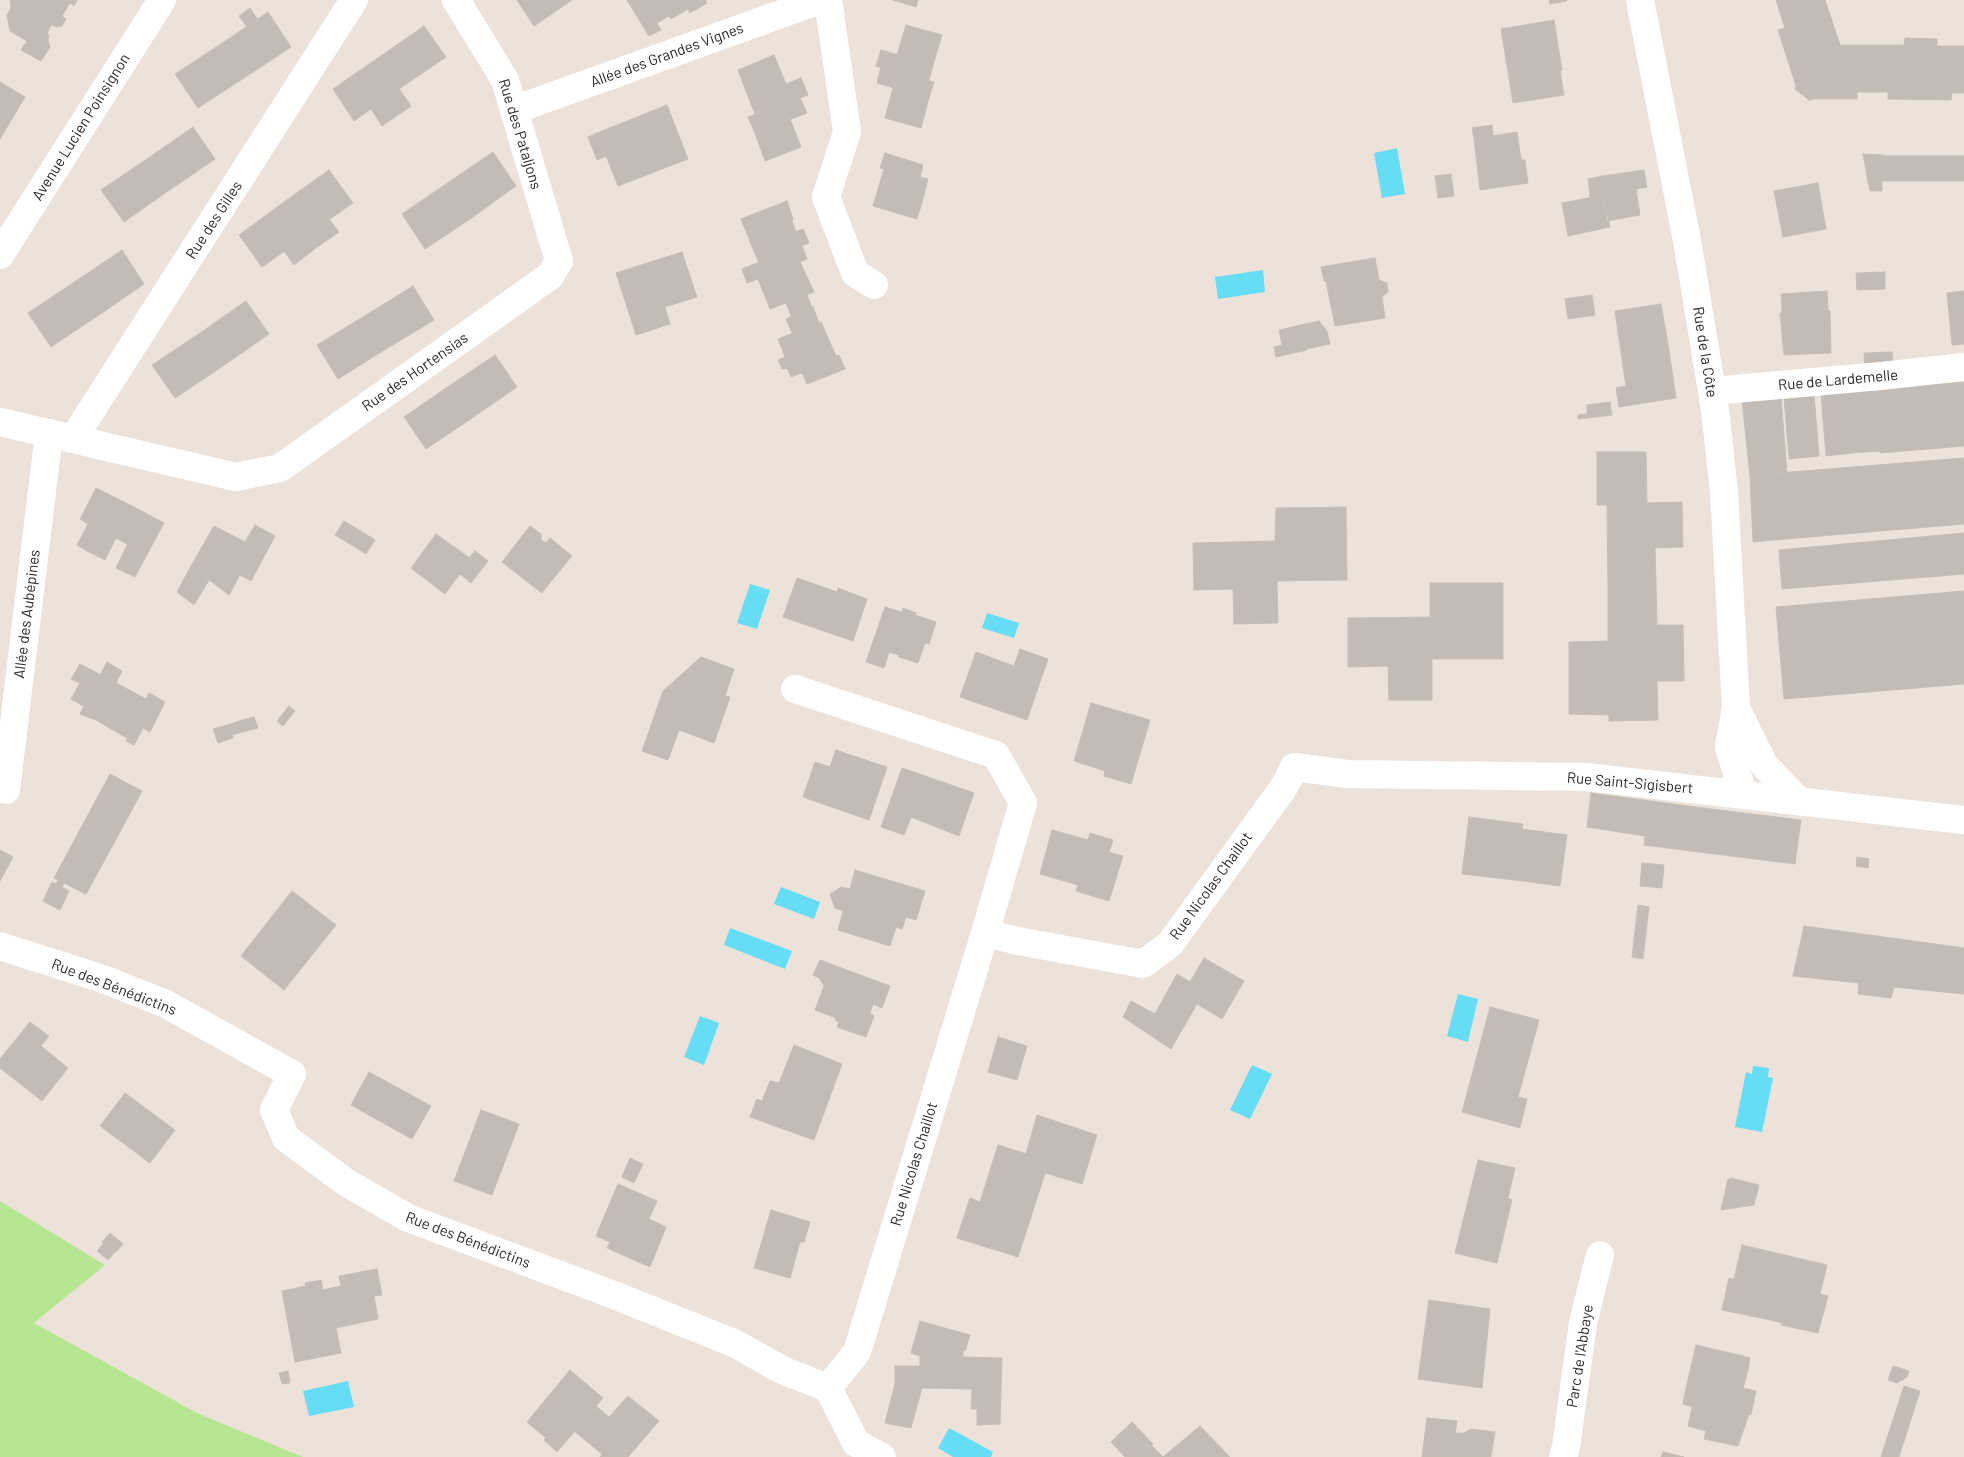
<!DOCTYPE html>
<meta charset="utf-8">
<style>
body{margin:0}
canvas{display:block;background:#ece2d9}
</style>
<canvas width="1964" height="1457"></canvas>
<script>
const g = document.querySelector('canvas').getContext('2d');
g.lineJoin = 'round';
function fillPath(path, color) { g.fillStyle = color; g.fill(path, 'evenodd'); }
const poly = rows => new Path2D(rows.map(r => 'M' + r).join(''));
function strokePath(path, color, width, dash) { g.strokeStyle = color; g.lineWidth = width; g.lineCap = dash ? 'butt' : 'round'; g.setLineDash(dash || []); g.stroke(path); }
function drawText(font, color, halo, rows, align = 'center') {
  g.font = font + ' Barlow,sans-serif'; g.lineWidth = 4.5; g.setLineDash([]); g.textBaseline = 'middle'; g.strokeStyle = halo; g.fillStyle = color; for (const [text, x, y, turn = 0] of rows) {
    g.save(); g.translate(x, y); g.rotate((+turn || 0) * Math.PI / 180); g.textAlign = isNaN(turn) ? turn : align; if (halo) g.strokeText(text, 0, 0); g.fillText(text, 0, 0); g.restore();
  }
}
fillPath(poly([
 [0,1201,105,1265,34,1323,197,1413,303,1457,0,1457]
]), '#b7e692');
fillPath(poly([
 [1397,148,1405,194,1382,198,1374,153],
 [1263,270,1265,292,1218,299,1215,277],
 [750,584,770,590,757,629,737,623],
 [987,613,1019,623,1014,638,982,628],
 [781,887,820,902,814,919,774,904],
 [730,928,792,951,785,969,724,945],
 [1458,994,1478,999,1468,1042,1447,1036],
 [700,1016,719,1023,704,1065,684,1057],
 [1252,1065,1272,1074,1250,1119,1230,1110],
 [1753,1066,1769,1068,1768,1077,1773,1078,1762,1132,1735,1127,1746,1072,1752,1074],
 [348,1381,354,1407,309,1416,303,1391],
 [949,1428,993,1452,991,1457,953,1457,938,1448]
]), '#66ddf4');
const building = poly([
 [77,0,74,6,70,3,62,16,66,19,62,26,57,27,51,25,47,34,49,35,48,40,50,47,41,61,21,50,27,41,10,31,7,15,11,8,10,0,77,0],
 [517,0,572,0,534,26,517,0],
 [627,0,643,0,661,30,649,36,627,0],
 [643,0,682,0,688,9,671,19,669,16,657,23,643,0],
 [682,0,707,0,705,1,707,3,690,13,682,0],
 [893,0,918,0,916,7,893,0],
 [1549,0,1567,0,1567,1,1550,4,1549,0],
 [1776,0,1825,0,1840,45,1904,45,1905,38,1937,39,1937,46,1964,46,1964,93,1952,93,1951,100,1888,99,1888,92,1857,92,1857,99,1811,99,1810,101,1795,89,1796,86,1778,30,1785,28,1776,0],
 [250,8,258,20,247,27,239,16,250,8],
 [268,12,291,47,244,78,221,44,268,12],
 [1554,20,1562,70,1509,78,1501,29,1554,20],
 [906,25,942,35,933,65,897,55,906,25],
 [424,26,446,57,399,89,378,58,424,26],
 [221,44,244,78,198,108,175,74,221,44],
 [881,50,933,65,929,80,876,66,881,50],
 [774,55,786,84,749,99,738,70,774,55],
 [378,58,411,106,382,126,371,109,354,121,333,89,378,58],
 [881,67,934,82,929,98,877,83,881,67],
 [1560,70,1564,95,1513,103,1509,78,1560,70],
 [801,78,808,95,755,114,749,99,801,78],
 [0,82,25,97,0,139,0,82],
 [893,88,929,98,921,128,885,118,893,88],
 [800,98,807,113,755,133,748,117,800,98],
 [667,105,688,159,618,186,597,133,667,105],
 [790,119,801,147,765,161,755,133,790,119],
 [1492,125,1493,136,1474,139,1472,128,1492,125],
 [193,127,215,159,168,191,147,159,193,127],
 [1517,132,1521,160,1525,160,1528,183,1480,190,1474,139,1517,132],
 [597,133,606,156,597,160,588,137,597,133],
 [493,152,516,186,470,219,446,184,493,152],
 [885,153,923,165,915,197,923,199,917,219,873,206,884,169,880,168,885,153],
 [1863,154,1884,155,1885,181,1868,182,1863,154],
 [1884,156,1964,156,1964,181,1885,181,1884,156],
 [147,159,168,191,124,222,101,190,147,159],
 [329,170,353,203,307,235,284,202,329,170],
 [1644,170,1647,187,1606,195,1603,176,1644,170],
 [1451,174,1454,196,1438,198,1435,176,1451,174],
 [1603,176,1606,195,1590,197,1588,179,1603,176],
 [920,177,928,179,923,199,915,197,920,177],
 [1882,181,1882,191,1870,191,1868,182,1882,181],
 [1818,183,1826,229,1783,237,1774,191,1818,183],
 [446,184,470,219,425,249,402,214,446,184],
 [1636,189,1640,215,1607,221,1603,195,1636,189],
 [1603,195,1610,227,1568,236,1562,203,1603,195],
 [787,201,793,219,792,221,796,232,753,249,741,219,787,201],
 [284,202,307,235,262,267,239,235,284,202],
 [329,219,339,232,316,248,307,235,329,219],
 [803,229,809,243,759,263,753,249,803,229],
 [307,235,316,248,294,265,284,251,307,235],
 [802,246,807,259,758,279,752,265,802,246],
 [122,250,144,284,99,315,76,281,122,250],
 [682,252,697,297,665,307,670,324,636,335,616,273,682,252],
 [1375,258,1379,280,1387,283,1388,292,1382,297,1385,318,1335,326,1326,281,1324,281,1321,267,1375,258],
 [800,262,814,292,770,309,758,279,800,262],
 [752,265,758,279,747,283,742,269,752,265],
 [1885,272,1885,289,1857,290,1856,273,1885,272],
 [76,281,99,315,51,347,28,313,76,281],
 [413,286,434,320,386,349,363,317,413,286],
 [1827,291,1828,310,1830,311,1831,353,1784,355,1780,314,1782,312,1781,294,1827,291],
 [1964,291,1964,344,1952,345,1947,293,1964,291],
 [807,295,812,308,791,316,786,303,807,295],
 [1592,295,1595,315,1568,319,1565,299,1592,295],
 [246,301,269,334,223,366,200,333,246,301],
 [1661,304,1669,350,1622,359,1615,311,1661,304],
 [813,307,819,323,792,333,786,319,813,307],
 [363,317,386,349,338,379,317,345,363,317],
 [1319,321,1327,331,1330,344,1306,349,1301,325,1319,321],
 [821,322,836,356,839,355,845,369,807,384,794,354,785,357,778,339,821,322],
 [1301,325,1307,350,1276,357,1274,347,1282,345,1279,330,1301,325],
 [200,333,223,366,175,398,152,365,200,333],
 [1669,350,1676,398,1619,407,1616,388,1626,386,1622,359,1669,350],
 [1892,352,1894,370,1865,372,1864,353,1892,352],
 [794,354,802,373,791,377,787,368,782,369,778,360,794,354],
 [495,355,517,387,472,418,449,386,495,355],
 [1964,382,1964,446,1880,453,1874,389,1964,382],
 [449,386,472,418,426,449,404,417,449,386],
 [1874,389,1880,451,1852,453,1847,392,1874,389],
 [1847,392,1852,453,1826,456,1821,394,1847,392],
 [1814,395,1819,456,1789,459,1784,397,1814,395],
 [1781,397,1787,473,1750,476,1742,401,1781,397],
 [1610,402,1612,415,1587,418,1587,405,1610,402],
 [1587,414,1587,418,1578,419,1578,415,1587,414],
 [1597,452,1646,452,1647,503,1682,502,1683,547,1655,548,1656,586,1608,587,1607,505,1597,505,1597,452],
 [1964,458,1964,524,1785,539,1779,473,1964,458],
 [1779,473,1785,539,1753,542,1750,476,1779,473],
 [96,488,132,506,116,538,88,524,96,508,88,504,96,488],
 [88,504,96,508,88,524,80,519,88,504],
 [132,506,164,523,144,560,129,553,132,547,116,538,132,506],
 [1346,507,1347,580,1277,581,1278,623,1234,624,1233,589,1194,590,1193,543,1275,541,1276,508,1346,507],
 [344,521,364,533,355,547,335,535,344,521],
 [88,524,98,529,87,551,77,545,88,524],
 [255,525,275,536,251,581,240,575,229,595,191,566,214,526,245,542,255,525],
 [530,526,541,534,541,540,546,543,550,538,572,556,548,585,537,575,529,583,502,562,530,526],
 [98,529,116,538,105,560,87,551,98,529],
 [364,533,375,540,366,554,355,547,364,533],
 [1964,533,1964,574,1782,589,1779,550,1964,533],
 [436,534,471,559,445,594,411,568,436,534],
 [127,545,132,547,129,553,144,560,135,577,116,568,127,545],
 [475,551,488,561,471,583,460,574,471,559,469,558,475,551],
 [191,566,209,580,194,605,177,592,191,566],
 [537,575,548,585,542,593,529,583,537,575],
 [797,578,837,592,838,588,867,599,853,641,783,617,797,578],
 [1430,583,1503,583,1503,659,1432,659,1432,700,1389,700,1388,666,1348,667,1348,618,1430,617,1430,583],
 [1656,586,1657,625,1683,625,1684,681,1657,681,1658,720,1609,721,1609,715,1569,714,1569,642,1608,641,1608,587,1656,586],
 [1964,591,1964,684,1784,699,1776,607,1964,591],
 [885,607,902,612,903,608,916,613,915,615,936,622,929,644,925,643,918,663,899,657,899,655,889,652,884,668,866,662,885,607],
 [1020,649,1048,659,1027,720,960,697,976,652,1014,666,1020,649],
 [701,657,734,669,725,696,730,697,714,743,679,730,668,760,642,751,663,691,701,657],
 [107,662,122,671,116,683,100,675,107,662],
 [80,664,116,683,99,715,71,699,80,683,71,679,80,664],
 [116,683,148,700,127,738,113,730,116,724,99,715,116,683],
 [149,693,165,702,150,732,143,728,134,745,126,741,148,700,146,699,149,693],
 [1091,703,1150,720,1131,784,1104,776,1105,771,1074,761,1091,703],
 [84,706,99,715,96,720,80,714,84,706],
 [289,706,295,711,283,726,277,721,289,706],
 [99,715,116,724,113,730,96,720,99,715],
 [254,717,258,728,246,731,242,720,254,717],
 [242,720,246,731,232,735,228,725,242,720],
 [228,725,233,738,218,743,213,729,228,725],
 [836,750,887,767,869,820,803,797,815,762,830,767,836,750],
 [902,768,974,793,959,836,911,817,904,835,881,827,902,768],
 [110,774,142,791,114,843,82,826,110,774],
 [1591,793,1703,808,1698,839,1692,838,1691,851,1644,845,1645,836,1587,827,1591,793],
 [1703,808,1801,820,1795,864,1691,851,1692,838,1698,839,1703,808],
 [1469,817,1523,824,1522,829,1567,835,1560,886,1515,880,1516,872,1463,866,1469,817],
 [82,826,114,843,86,894,64,883,62,887,69,891,60,910,43,901,52,882,56,884,58,880,54,878,82,826],
 [1052,830,1088,840,1090,833,1113,840,1109,852,1123,856,1109,901,1076,891,1078,885,1040,874,1052,830],
 [0,850,13,857,0,881,0,850],
 [1857,857,1869,859,1868,868,1856,866,1857,857],
 [1642,863,1664,865,1662,888,1640,886,1642,863],
 [1463,866,1516,872,1515,880,1462,874,1463,866],
 [855,870,925,891,916,920,906,917,902,929,896,927,890,946,838,930,843,911,835,908,830,894,841,887,850,889,855,870],
 [292,891,336,925,284,990,241,956,292,891],
 [1638,905,1649,907,1643,959,1632,957,1638,905],
 [1804,926,1964,948,1964,994,1894,987,1891,998,1858,994,1859,983,1793,976,1804,926],
 [1204,958,1244,981,1222,1019,1197,1004,1171,1049,1123,1017,1131,1001,1155,1014,1177,974,1190,982,1204,958],
 [820,960,890,986,882,1008,873,1004,870,1013,874,1016,866,1037,837,1027,839,1022,835,1020,836,1018,815,1010,824,986,819,978,813,975,820,960],
 [1490,1007,1539,1020,1518,1097,1527,1099,1520,1128,1462,1112,1490,1007],
 [30,1022,49,1036,41,1046,68,1068,42,1101,0,1068,0,1059,30,1022],
 [998,1037,1027,1046,1017,1080,988,1072,998,1037],
 [794,1045,842,1064,814,1140,750,1117,757,1099,762,1101,770,1081,779,1083,794,1045],
 [369,1072,431,1106,412,1139,351,1105,369,1072],
 [125,1093,175,1130,150,1163,100,1126,125,1093],
 [481,1110,519,1124,492,1195,454,1181,481,1110],
 [1037,1115,1097,1135,1082,1184,1045,1173,1049,1161,1026,1154,1037,1115],
 [998,1145,1049,1161,1018,1257,957,1238,970,1198,980,1202,998,1145],
 [630,1158,643,1164,634,1183,622,1177,630,1158],
 [1478,1160,1515,1168,1508,1198,1512,1200,1497,1263,1455,1253,1478,1160],
 [1731,1178,1759,1185,1754,1205,1721,1210,1728,1179,1731,1180,1731,1178],
 [618,1184,657,1201,649,1219,666,1227,650,1267,607,1248,610,1242,596,1236,618,1184],
 [771,1210,810,1222,804,1242,800,1242,790,1278,754,1268,771,1210],
 [110,1233,123,1244,116,1252,102,1242,110,1233],
 [104,1243,115,1252,108,1260,97,1251,104,1243],
 [1742,1245,1827,1265,1820,1294,1828,1296,1818,1333,1781,1325,1782,1323,1766,1319,1722,1310,1729,1278,1734,1279,1742,1245],
 [377,1269,382,1295,374,1296,378,1319,336,1328,341,1353,295,1362,282,1291,306,1286,305,1283,321,1280,323,1290,341,1286,339,1276,377,1269],
 [1429,1300,1490,1309,1482,1388,1418,1379,1429,1300],
 [920,1321,970,1335,965,1351,963,1350,963,1357,1002,1358,1000,1424,977,1425,977,1409,971,1409,972,1389,922,1388,911,1428,885,1423,895,1384,895,1366,920,1366,920,1356,911,1353,920,1321],
 [1696,1345,1743,1356,1739,1373,1747,1374,1743,1388,1756,1391,1751,1415,1749,1414,1738,1446,1704,1439,1706,1431,1688,1426,1692,1407,1696,1408,1698,1396,1685,1393,1696,1345],
 [1743,1356,1750,1358,1747,1374,1739,1373,1743,1356],
 [1893,1366,1909,1371,1907,1377,1897,1383,1888,1380,1893,1366],
 [570,1370,603,1398,557,1452,544,1440,546,1438,527,1422,570,1370],
 [288,1371,290,1383,282,1384,279,1373,288,1371],
 [1904,1386,1920,1391,1899,1457,1881,1457,1904,1386],
 [1685,1393,1698,1396,1696,1408,1683,1404,1685,1393],
 [628,1396,659,1421,628,1457,600,1457,602,1454,574,1431,596,1406,609,1417,628,1396],
 [1427,1418,1457,1421,1455,1433,1464,1433,1471,1429,1495,1432,1491,1457,1422,1457,1427,1418],
 [1132,1422,1153,1444,1139,1457,1125,1457,1111,1442,1132,1422],
 [1200,1426,1230,1457,1163,1457,1200,1426],
 [1151,1445,1163,1457,1139,1457,1151,1445],
 [1663,1452,1684,1457,1661,1457,1663,1452]
]);
fillPath(building, '#c3bcb6');
strokePath(building, '#c7beb3', 1);
strokePath(poly([
 [828,0,847,132,826,197,855,273,874,285],
 [1640,0,1688,246,1715,410,1724,492,1736,708,1729,747,1743,794],
 [514,110,820,0],
 [0,255,162,0],
 [1712,391,1881,376,1964,367],
 [0,422,236,477,280,468,550,276,559,261,505,80,456,0],
 [73,439,354,0],
 [795,689,996,755,1023,803,985,933,857,1352,828,1388],
 [1736,708,1764,765,1799,801],
 [0,788,6,790,49,433],
 [985,933,1018,941,1143,964,1170,944,1284,787,1294,767,1348,774,1586,777,1964,820],
 [0,946,103,979,166,1004,292,1074,274,1110,286,1138,347,1183,408,1218,614,1295,734,1343,782,1370,828,1388,856,1443,882,1457],
 [1563,1457,1566,1447,1583,1323,1600,1255]
]), '#fff', 28);
drawText('15px', '#282828', '#fff', [
 ["Allée des Grandes Vignes",667,55,-20],
 ["Avenue Lucien Poinsignon",81,127,-58],
 ["Rue des Pataljons",520,134,73],
 ["Rue des Gilles",214,220,-57],
 ["Rue de la Côte",1705,352,81],
 ["Rue des Hortensias",415,372,-35],
 ["Rue de Lardemelle",1838,380,-5],
 ["Allée des Aubépines",27,614,-83],
 ["Rue Saint-Sigisbert",1630,783,5],
 ["Rue Nicolas Chaillot",1211,886,-54],
 ["Rue des Bénédictins",114,987,21],
 ["Rue Nicolas Chaillot",914,1164,-73],
 ["Rue des Bénédictins",468,1240,21],
 ["Parc de l'Abbaye",1580,1356,-81]
]);
</script>
